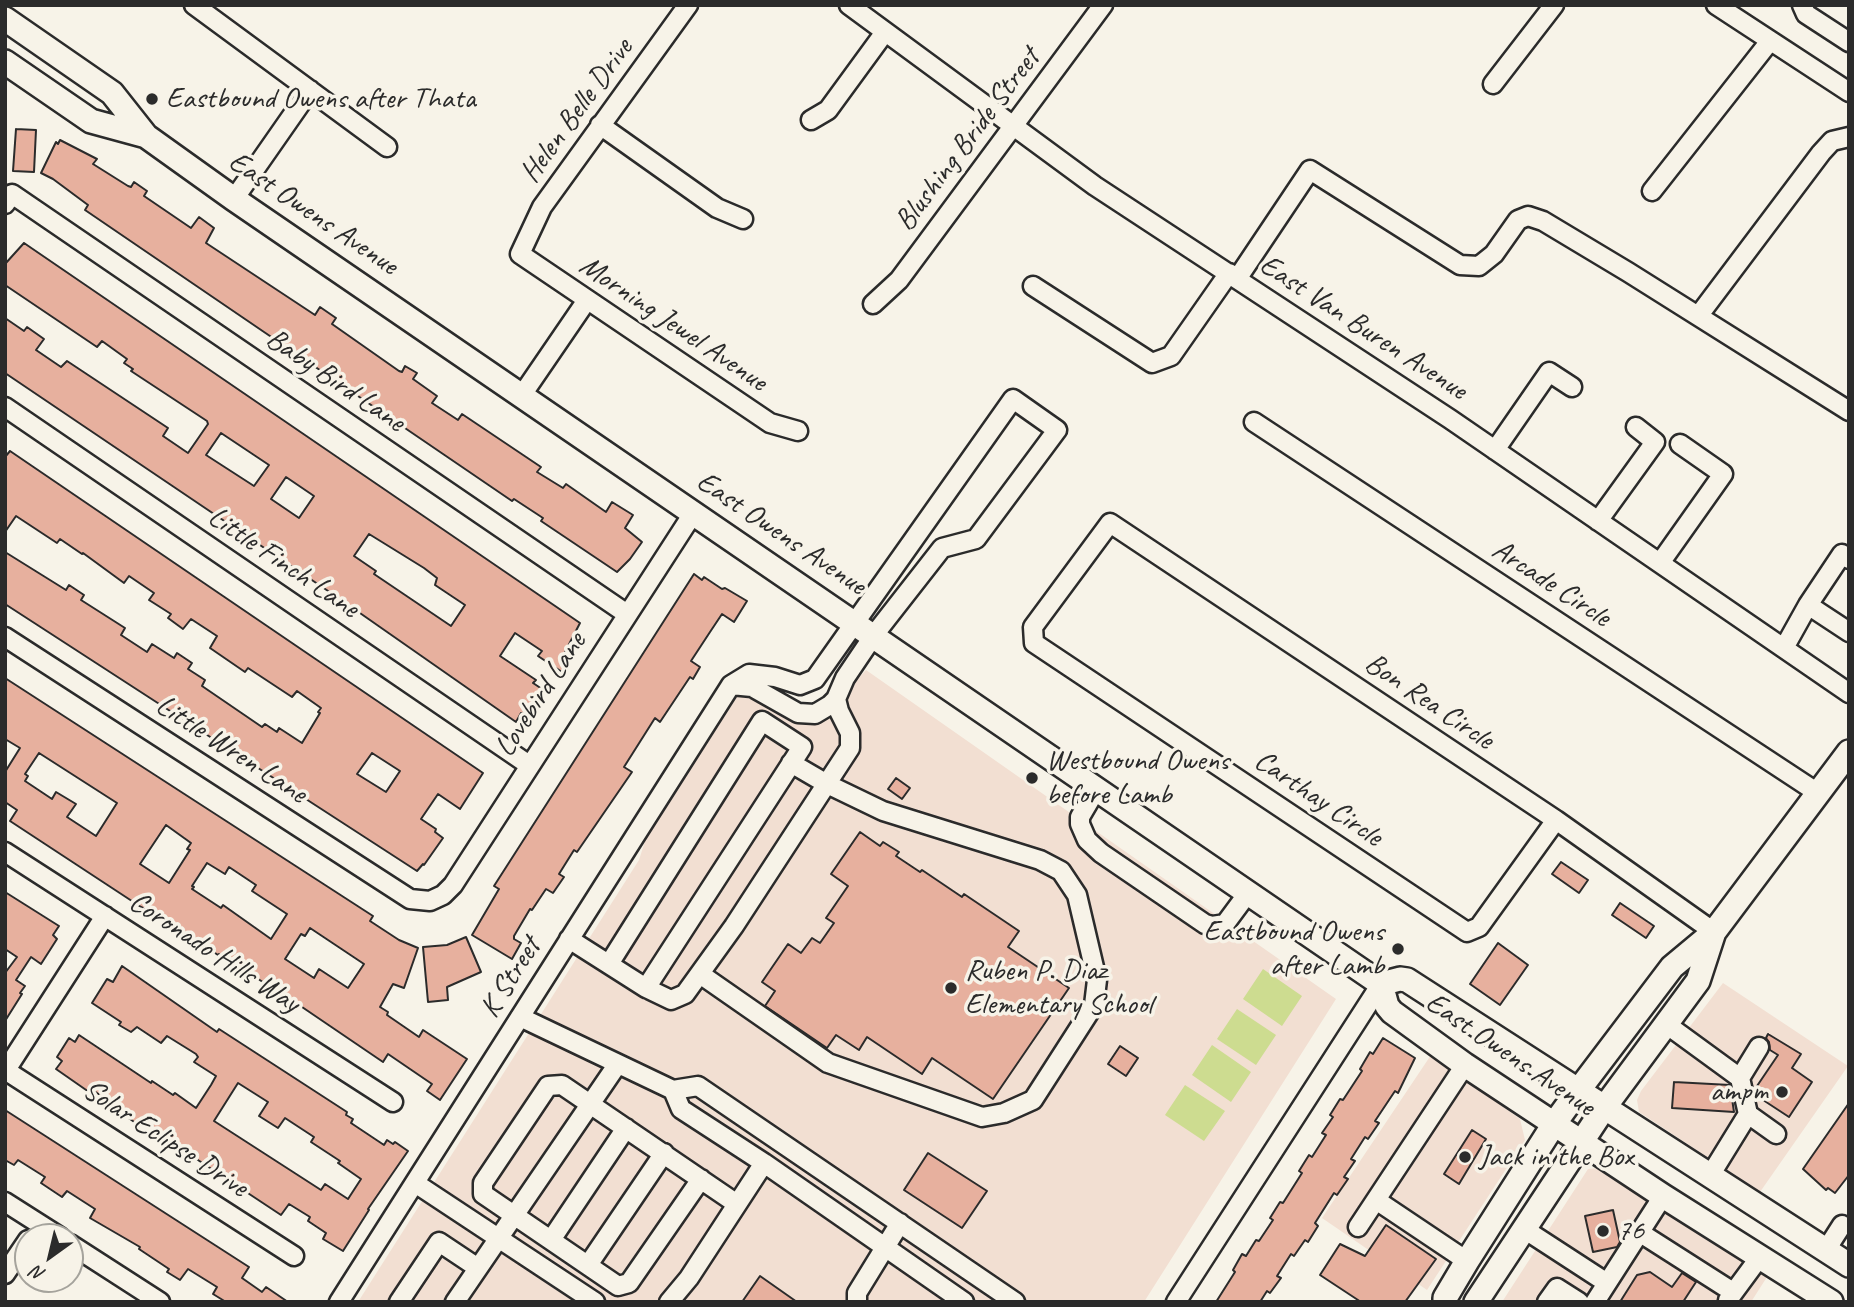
<!DOCTYPE html>
<style>
body{margin:0}
#map{position:relative;width:1854px;height:1307px;overflow:hidden;background:#f7f3e8;font-family:Caveat,sans-serif}
canvas{display:block}
.frame{position:absolute;inset:0;border:7px solid #2b2b2b;pointer-events:none}
.north{position:absolute;left:14px;top:1223px;width:70px;height:70px;box-sizing:border-box;background:#f7f3e8;border:2px solid #a5a39c;border-radius:50%;rotate:214deg;font-size:19px;font-weight:700;line-height:28px;text-align:center;color:#2b2b2b}
.north::after{content:'';display:block;margin:auto;width:24px;height:32px;background:#2b2b2b;clip-path:polygon(50% 0,100% 100%,50% 72%,0 100%)}
</style>
<div id="map">
<canvas width="1854" height="1307"></canvas>
<div class="frame"></div>
<div class="north">N</div>
</div>
<script>
const g = document.querySelector('canvas').getContext('2d');
g.lineJoin = 'round';
function fillPath(path, color) { g.fillStyle = color; g.fill(path, 'evenodd'); }
const poly = rows => new Path2D(rows.map(r => 'M' + r).join(''));
function strokePath(path, color, width, dash) { g.strokeStyle = color; g.lineWidth = width; g.lineCap = dash ? 'butt' : 'round'; g.setLineDash(dash || []); g.stroke(path); }
function drawText(font, color, halo, rows, align = 'center') {
  g.font = font + ' Caveat,sans-serif'; g.lineWidth = 7; g.setLineDash([]); g.textBaseline = 'middle'; g.strokeStyle = halo; g.fillStyle = color; for (const [text, x, y, turn = 0] of rows) {
    g.save(); g.translate(x, y); g.rotate((+turn || 0) * Math.PI / 180); g.textAlign = isNaN(turn) ? turn : align; if (halo) g.strokeText(text, 0, 0); g.fillText(text, 0, 0); g.restore();
  }
}
fillPath(poly([
 [866,670,1336,999,1144,1302,358,1302,639,860,646,838,737,697,747,688,800,723,824,716],
 [1723,983,1848,1066,1760,1192,1639,1112,1637,1100,1641,1091],
 [1431,1055,1520,1119,1525,1140,1427,1290,1322,1218],
 [1599,1168,1767,1277,1751,1302,1502,1302,1588,1169]
]), '#f2dfd2');
fillPath(poly([
 [1263,969,1302,996,1282,1026,1243,999],
 [1237,1009,1276,1035,1256,1065,1217,1039],
 [1212,1045,1251,1072,1231,1102,1192,1075],
 [1185,1085,1225,1111,1204,1141,1165,1115]
]), '#cddc90');
const building = poly([
 [16,129,36,130,34,172,13,171,16,129],
 [60,140,97,159,93,164,128,186,131,187,134,182,147,191,144,196,191,228,199,217,214,228,206,243,315,315,320,307,336,318,332,324,399,371,402,372,405,366,417,373,413,379,437,396,432,403,458,420,462,414,541,467,537,472,563,488,566,484,606,512,612,502,633,515,625,528,642,542,630,559,617,572,541,521,543,518,514,499,512,501,85,210,88,205,53,179,41,173,56,142,58,144,60,140],
 [24,243,580,623,564,654,571,658,562,672,538,656,542,651,515,633,500,656,536,680,533,683,542,689,530,707,523,714,521,713,516,722,337,597,5,373,5,318,24,331,27,327,44,339,36,350,61,367,67,361,168,428,163,436,188,453,208,424,207,421,131,371,133,369,124,363,127,359,102,341,97,347,5,285,5,264,24,243],
 [221,433,269,465,254,486,206,455,221,433],
 [286,477,314,496,299,518,271,499,286,477],
 [369,534,424,568,437,578,435,585,465,605,451,626,374,574,376,571,354,556,369,534],
 [10,451,483,773,460,809,438,794,421,819,436,829,435,832,443,838,424,865,423,864,417,871,5,604,5,552,66,590,69,585,84,595,81,600,125,628,121,635,147,652,152,644,174,658,177,653,192,663,188,669,205,680,202,686,262,727,265,724,277,732,279,728,302,743,320,713,318,712,321,708,297,691,292,697,248,668,245,672,210,648,217,636,191,619,183,629,168,618,171,614,149,600,154,593,129,576,124,583,83,553,82,554,60,539,57,543,16,516,5,532,5,457,10,451],
 [372,753,400,771,386,792,357,774,372,753],
 [694,574,702,580,704,577,722,589,725,588,747,601,734,622,722,614,710,632,691,661,700,667,693,679,690,677,660,722,655,718,624,767,632,772,577,852,574,850,559,874,564,877,553,893,546,889,532,910,530,909,514,936,514,939,521,943,512,959,472,935,499,889,494,886,694,574],
 [5,678,373,916,370,921,399,940,418,948,404,988,393,984,380,1007,388,1012,387,1015,419,1037,423,1030,467,1059,440,1100,427,1091,432,1084,388,1054,383,1062,302,1007,219,954,218,955,171,923,141,907,10,821,17,810,5,802,5,772,20,748,5,739,5,678],
 [39,753,117,803,96,836,67,817,76,804,56,792,52,799,25,781,28,776,25,774,39,753],
 [166,825,191,843,187,849,190,850,169,883,140,864,166,825],
 [207,863,225,874,229,867,256,885,252,891,287,914,271,939,223,905,221,908,192,889,194,887,192,886,207,863],
 [310,928,364,964,348,988,319,969,314,978,285,959,301,934,305,936,310,928],
 [896,778,910,788,902,799,888,789,896,778],
 [860,832,880,846,883,842,899,852,896,856,920,872,922,870,962,897,964,894,1019,931,1008,947,1069,988,993,1099,932,1058,922,1074,867,1037,859,1050,836,1035,827,1048,765,1006,775,991,762,982,788,944,801,953,812,938,820,943,834,923,826,918,848,886,831,874,860,832],
 [1561,862,1588,880,1579,893,1552,874,1561,862],
 [5,892,59,926,53,935,57,939,41,964,31,957,16,980,25,986,20,993,22,994,5,1021,5,973,17,957,5,949,5,892],
 [1620,903,1654,926,1646,938,1612,915,1620,903],
 [466,937,481,972,447,987,448,1000,428,1002,423,947,447,945,466,937],
 [1498,943,1528,965,1500,1005,1470,984,1498,943],
 [122,966,217,1032,219,1029,347,1112,346,1115,353,1119,351,1123,384,1145,387,1140,393,1144,395,1142,408,1151,368,1209,369,1210,343,1251,323,1239,326,1233,308,1221,310,1217,289,1204,281,1215,139,1121,137,1124,123,1114,124,1111,91,1089,89,1092,56,1069,62,1061,57,1057,69,1038,75,1042,79,1035,151,1083,152,1081,173,1095,175,1093,196,1108,211,1085,216,1076,194,1062,198,1057,196,1054,167,1036,161,1043,137,1027,131,1032,119,1025,121,1022,92,1003,107,979,113,982,122,966],
 [238,1083,268,1102,259,1116,278,1128,285,1118,314,1137,311,1142,340,1161,338,1163,361,1179,348,1199,325,1184,321,1190,214,1121,238,1083],
 [1768,1034,1801,1054,1792,1068,1812,1082,1789,1117,1760,1098,1757,1086,1778,1055,1770,1050,1769,1042,1766,1038,1768,1034],
 [1383,1038,1415,1058,1398,1093,1395,1091,1375,1121,1379,1123,1368,1139,1365,1137,1351,1159,1355,1161,1344,1177,1348,1179,1337,1195,1334,1193,1315,1223,1318,1226,1308,1242,1305,1240,1294,1256,1291,1254,1277,1276,1281,1278,1270,1293,1267,1291,1260,1302,1216,1302,1235,1272,1233,1270,1242,1254,1246,1256,1256,1240,1259,1241,1273,1220,1270,1218,1280,1202,1283,1203,1302,1173,1299,1171,1309,1155,1312,1157,1326,1135,1322,1133,1333,1117,1330,1115,1340,1099,1343,1100,1362,1071,1360,1069,1370,1052,1373,1054,1383,1038],
 [1120,1046,1138,1058,1126,1076,1108,1064,1120,1046],
 [1674,1082,1730,1085,1734,1112,1672,1108,1674,1082],
 [1849,1103,1849,1175,1835,1193,1828,1188,1826,1190,1803,1169,1849,1103],
 [5,1110,249,1267,242,1278,262,1292,266,1287,288,1302,226,1302,213,1294,217,1287,188,1269,180,1280,167,1272,169,1269,139,1249,140,1247,90,1218,95,1209,67,1191,62,1197,41,1183,45,1177,18,1160,14,1165,5,1160,5,1110],
 [1472,1130,1486,1139,1459,1184,1444,1174,1472,1130],
 [928,1153,987,1191,962,1228,904,1190,928,1153],
 [1613,1210,1620,1242,1617,1247,1593,1252,1585,1216,1613,1210],
 [1386,1225,1436,1259,1405,1302,1361,1302,1320,1275,1340,1244,1365,1256,1386,1225],
 [1650,1272,1672,1287,1682,1273,1696,1282,1683,1302,1620,1302,1637,1275,1650,1272],
 [760,1276,797,1302,742,1302,760,1276]
]);
fillPath(building, '#e7b09e');
strokePath(building, '#2b2b2b', 2);
const minor = poly([
 [194,5,387,147],
 [688,5,542,207,520,254,770,423,798,431],
 [849,5,1095,186,1450,419,1849,693],
 [1716,5,1849,92],
 [1802,5,1806,14,1849,42],
 [1493,84,1554,5],
 [811,120,828,110,885,32],
 [600,125,717,208,743,219],
 [1652,191,1770,41],
 [234,199,310,90],
 [5,204,12,194,627,614],
 [1237,279,1310,170,1460,265,1479,266,1494,254,1518,220,1528,216,1543,221,1628,272,1849,411],
 [1033,286,1152,363,1171,356,1229,273],
 [873,304,899,280,1103,5],
 [1699,315,1821,153,1832,141,1849,137],
 [522,395,587,300],
 [5,407,529,765],
 [1254,422,1818,793],
 [1495,450,1549,372,1572,387],
 [1598,521,1655,442,1636,427],
 [1849,559,1842,554,1808,605,1849,632],
 [1660,563,1723,474,1680,444],
 [5,637,410,899,430,901,443,895,453,885,694,512],
 [1784,648,1808,605],
 [1097,788,1080,817,1080,824,1087,840,1101,853,1205,924,1212,926,1225,924,1248,893],
 [1556,820,1479,927,1467,932,1034,643,1033,627,1110,523,1556,820,1714,932],
 [5,852,393,1102],
 [569,939,646,988,671,1000,685,994,734,926,850,748,850,733,839,711,836,699],
 [609,964,762,721,802,747,646,988],
 [700,974,828,1063,982,1117,1004,1113,1033,1100,1094,1005,1097,980,1077,895,1061,871,1040,860,883,811,827,784,791,763],
 [520,1017,673,1090],
 [1666,1024,1740,1078,1748,1114,1711,1174],
 [5,1070,294,1256],
 [6,1070,105,916],
 [1740,1078,1759,1047],
 [1748,1114,1776,1134],
 [701,1179,629,1283,618,1286,483,1194,483,1183,548,1086,562,1085,737,1204],
 [415,1183,595,1302],
 [1376,1200,1467,1261],
 [5,1202,60,1237],
 [1358,1227,1465,1065],
 [1524,1229,1607,1283],
 [1639,1232,1733,1292],
 [551,1240,626,1128],
 [70,1244,160,1302],
 [1826,1250,1842,1225],
 [588,1265,664,1153],
 [5,1274,28,1240],
 [1728,1300,1759,1258],
 [339,1302,731,685,749,674,775,677,800,685,815,679,1013,399,1057,430,976,539,942,548,874,635,845,678,836,699,830,705,815,714,798,713,752,687,731,685],
 [399,1302,439,1242,478,1268],
 [455,1302,617,1065],
 [669,1302,689,1278,764,1163],
 [857,1302,857,1293,900,1223],
 [964,1302,764,1163,681,1109,673,1090,698,1086,1015,1302],
 [1176,1302,1381,984],
 [1547,1302,1557,1288,1579,1302],
 [1595,1302,1663,1196]
]);
const major = poly([
 [5,19,112,93,146,136,234,199,1381,984,1387,1006,1392,1012,1465,1065,1663,1196,1831,1302],
 [5,62,91,121,146,136],
 [1381,984,1400,979,1407,980,1849,1265],
 [1445,1302,1445,1298,1467,1261,1554,1124,1578,1091,1672,967,1714,932,1849,752],
 [1476,1302,1604,1108,1698,981,1714,932]
]);
strokePath(minor, '#2b2b2b', 23);
strokePath(major, '#2b2b2b', 28);
strokePath(minor, '#f7f3e8', 18);
strokePath(major, '#f7f3e8', 23);
for (const [x, y, r, color] of [
 [152,99,7,"#2b2b2b"],
 [1032,778,7,"#2b2b2b"],
 [1398,949,7,"#2b2b2b"],
 [951,988,7,"#2b2b2b"],
 [1782,1092,7,"#2b2b2b"],
 [1465,1157,7,"#2b2b2b"],
 [1603,1231,7,"#2b2b2b"]
]) { const dot = new Path2D(); dot.arc(x, y, r, 0, 2 * Math.PI); g.fillStyle = color; g.fill(dot); strokePath(dot, '#f7f3e8', 2.5); }
drawText('30px', '#2b2b2b', '#f7f3e8', [
 ["Eastbound Owens after Thata",166,99],
 ["Westbound Owens",1046,761],
 ["before Lamb",1046,795],
 ["Eastbound Owens",1384,932,"right"],
 ["after Lamb",1384,966,"right"],
 ["Ruben P. Diaz",965,971],
 ["Elementary School",965,1005],
 ["ampm",1768,1092,"right"],
 ["Jack in the Box",1479,1157],
 ["76",1617,1231]
], 'left');
drawText('30px', '#2b2b2b', '#f7f3e8', [
 ["Helen Belle Drive",577,111,-54],
 ["Blushing Bride Street",968,140,-53],
 ["East Owens Avenue",313,214,34],
 ["Morning Jewel Avenue",673,324,34],
 ["East Van Buren Avenue",1363,328,33],
 ["Baby Bird Lane",335,381,34],
 ["East Owens Avenue",781,534,34],
 ["Little Finch Lane",283,563,34],
 ["Arcade Circle",1551,584,33],
 ["Lovebird Lane",541,695,-57],
 ["Bon Rea Circle",1429,702,34],
 ["Little Wren Lane",231,750,33],
 ["Carthay Circle",1318,799,34],
 ["Coronado Hills Way",214,953,33],
 ["K Street",511,978,-58],
 ["East Owens Avenue",1510,1055,34],
 ["Solar Eclipse Drive",165,1139,33]
]);
</script>
